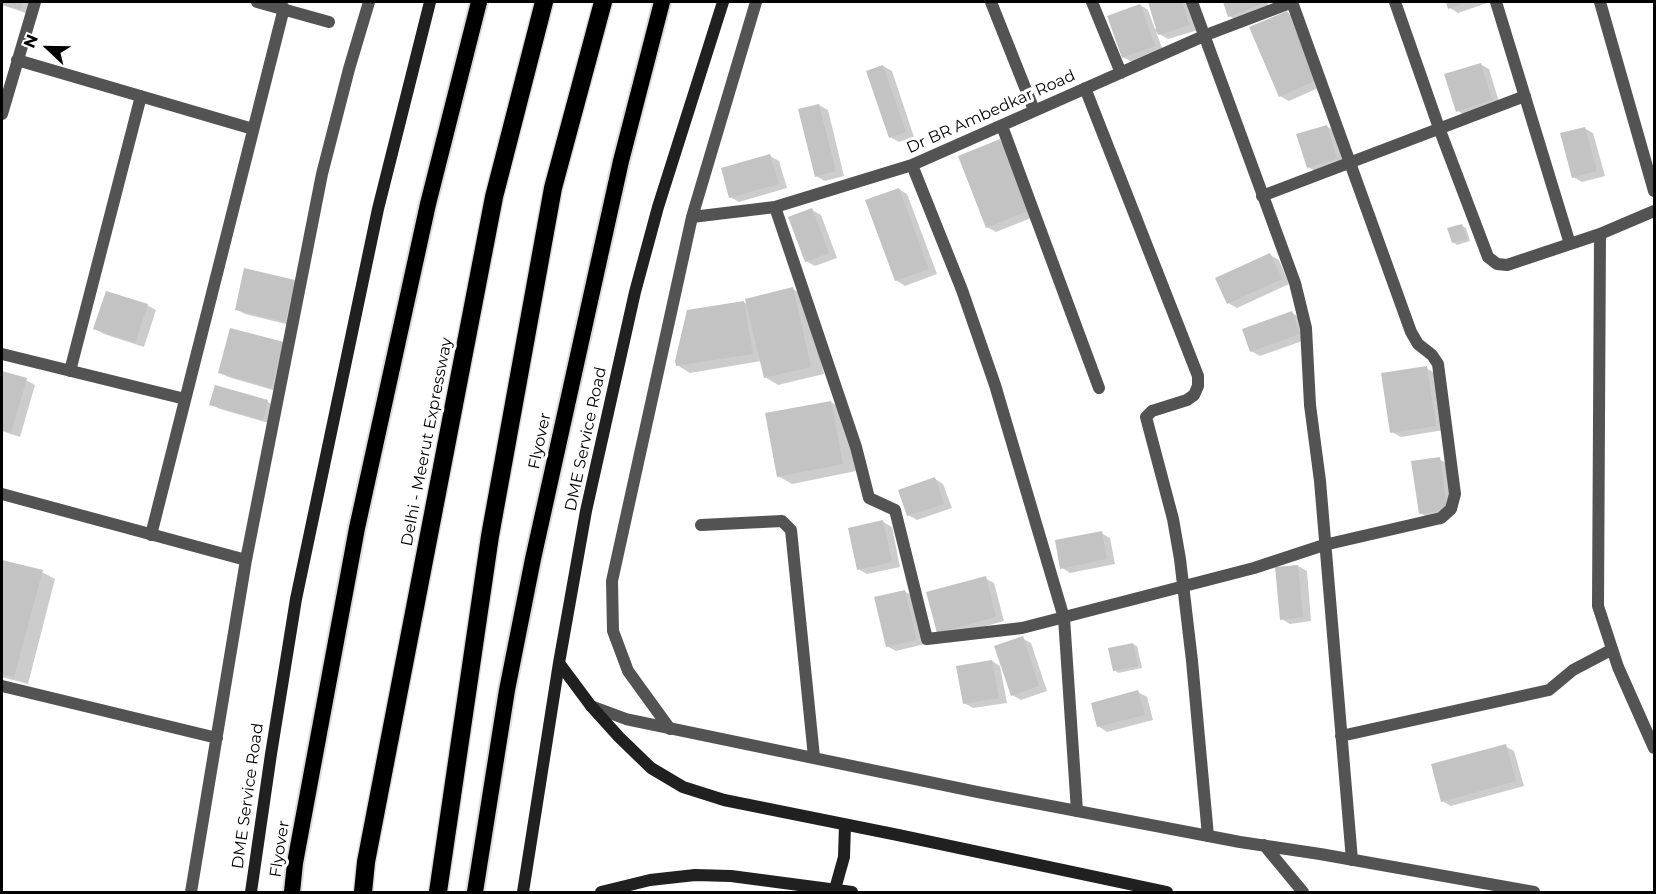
<!DOCTYPE html>
<style>
body{margin:0}
#map{position:relative;width:1656px;height:894px;overflow:hidden;background:#fff;font-family:Montserrat,sans-serif}
canvas{display:block}
.frame{position:absolute;inset:0;border:3px solid #000;pointer-events:none}
.north{position:absolute;left:18px;top:18px;width:60px;height:60px;-webkit-text-stroke:4px #fff;paint-order:stroke;rotate:292deg;font-size:16px;font-weight:700;line-height:24px;text-align:center;color:#000}
.north::after{content:'';display:block;margin:auto;width:21px;height:27px;background:#000;clip-path:polygon(50% 0,100% 100%,50% 72%,0 100%)}
</style>
<div id="map">
<canvas width="1656" height="894"></canvas>
<div class="frame"></div>
<div class="north">N</div>
</div>
<script>
const g = document.querySelector('canvas').getContext('2d');
g.lineJoin = 'round';
function fillPath(path, color) { g.fillStyle = color; g.fill(path, 'evenodd'); }
const poly = rows => new Path2D(rows.map(r => 'M' + r).join(''));
function strokePath(path, color, width, dash) { g.strokeStyle = color; g.lineWidth = width; g.lineCap = dash ? 'butt' : 'round'; g.setLineDash(dash || []); g.stroke(path); }
function drawText(font, color, halo, rows, align = 'center') {
  g.font = font + ' Montserrat,sans-serif'; g.lineWidth = 6; g.setLineDash([]); g.textBaseline = 'middle'; g.strokeStyle = halo; g.fillStyle = color; for (const [text, x, y, turn = 0] of rows) {
    g.save(); g.translate(x, y); g.rotate((+turn || 0) * Math.PI / 180); g.textAlign = isNaN(turn) ? turn : align; if (halo) g.strokeText(text, 0, 0); g.fillText(text, 0, 0); g.restore();
  }
}
fillPath(poly([
 [2,2,33,2,29,14,2,5],
 [1149,2,1189,2,1198,30,1168,39,1156,32,1163,50,1132,62,1123,57,1140,5,1148,10,1155,29,1158,28],
 [1224,2,1267,2,1270,9,1238,21,1229,16],
 [1447,2,1490,2,1458,13,1450,8],
 [1287,12,1295,18,1325,85,1289,101,1280,96],
 [1480,64,1489,69,1500,105,1466,116,1458,111],
 [883,66,892,71,914,137,899,142,890,137],
 [819,105,828,110,844,176,825,181,816,176],
 [1326,126,1335,131,1345,164,1317,172,1308,167],
 [1584,128,1593,133,1605,176,1582,182,1573,177],
 [1000,141,1008,146,1036,216,996,232,987,227],
 [770,156,779,161,787,188,739,202,730,197],
 [899,189,907,194,937,274,905,286,896,280],
 [812,210,821,215,837,258,815,266,806,261],
 [1462,226,1466,228,1470,241,1457,245,1453,242],
 [1270,255,1279,260,1289,284,1237,308,1228,303],
 [294,282,303,287,294,326,245,314,236,309],
 [793,289,806,297,824,374,778,385,765,377,761,361,690,373,677,365,744,302,748,305],
 [147,305,156,310,144,347,104,334,95,329],
 [1292,313,1301,318,1308,339,1260,356,1251,351],
 [283,344,280,392,228,377,220,372],
 [1426,368,1435,373,1444,430,1401,437,1392,432],
 [2,373,26,380,35,385,20,437,2,431],
 [216,387,268,402,276,407,272,424,220,409,211,404],
 [831,402,844,410,856,471,792,484,778,476],
 [1439,459,1448,464,1455,514,1429,518,1420,513],
 [935,479,943,484,952,508,917,520,908,515],
 [883,522,892,527,900,567,867,574,858,569],
 [1101,533,1110,538,1115,564,1070,573,1062,568],
 [2,561,42,572,55,579,28,684,2,677],
 [1298,566,1307,571,1311,621,1290,624,1282,619],
 [985,578,994,583,1004,621,947,637,938,632],
 [904,591,913,596,925,644,896,651,887,646],
 [1022,638,1031,643,1047,691,1021,700,1012,695],
 [1133,644,1137,646,1142,668,1118,673,1114,670],
 [992,661,1000,666,1007,703,973,708,964,703],
 [1138,692,1147,697,1153,720,1107,732,1098,726],
 [1505,746,1514,751,1524,786,1451,806,1442,801]
]), '#0003');
fillPath(poly([
 [2,2,23,2,20,10,2,4],
 [1148,2,1182,2,1190,25,1158,35],
 [1223,2,1261,2,1262,4,1228,17],
 [1446,2,1468,2,1448,9],
 [1140,4,1155,46,1122,58,1107,16],
 [1287,11,1317,80,1279,97,1249,27],
 [1481,63,1492,100,1456,112,1444,74],
 [883,65,906,132,889,138,866,71],
 [819,104,836,171,815,177,798,109],
 [1327,125,1337,159,1307,168,1296,134],
 [1585,127,1597,171,1572,178,1560,133],
 [1000,139,1028,211,986,228,958,156],
 [770,154,779,184,729,198,721,168],
 [899,188,929,269,895,281,865,200],
 [812,208,829,253,805,262,788,217],
 [1462,224,1467,239,1452,243,1447,228],
 [1270,253,1282,279,1227,304,1215,278],
 [244,268,295,280,285,322,235,310],
 [793,287,811,367,764,378,745,299],
 [106,291,148,304,135,343,93,329],
 [744,301,753,354,676,366,675,361,687,310],
 [1292,311,1300,334,1250,352,1242,329],
 [230,328,284,342,271,388,218,373],
 [1427,366,1436,426,1390,433,1381,373],
 [2,371,27,378,11,433,2,430],
 [215,385,268,400,263,420,209,405],
 [831,401,843,464,777,477,765,413],
 [1440,457,1447,510,1419,514,1411,461],
 [935,477,944,504,907,516,898,490],
 [883,520,892,562,857,570,848,528],
 [1102,531,1107,559,1060,569,1055,540],
 [2,560,43,570,14,677,2,674],
 [1298,565,1303,617,1280,620,1275,567],
 [986,576,996,617,937,633,926,592],
 [905,590,917,640,886,647,874,597],
 [1023,636,1039,686,1011,696,994,646],
 [1133,643,1138,666,1113,671,1108,648],
 [992,660,999,698,963,704,956,666],
 [1138,690,1145,715,1097,727,1091,703],
 [1506,744,1516,781,1441,802,1431,764]
]), '#c3c3c3');
const trunk = poly([
 [292,892,295,863,357,528,428,204,479,2],
 [475,892,507,690,533,559,621,161,662,2]
]);
const motorway = poly([
 [363,892,366,862,494,197,544,2],
 [438,892,490,536,553,188,603,2]
]);
strokePath(trunk, '#dbdbdb', 20);
strokePath(motorway, '#dbdbdb', 21);
strokePath(poly([
 [257,2,329,22],
 [991,2,1034,110],
 [1092,2,1121,73],
 [1192,2,1295,283,1306,328,1310,405,1320,481,1352,860],
 [1395,2,1439,128,1488,257,1497,264,1507,265,1600,234,1654,211],
 [1496,2,1570,244],
 [1600,2,1654,191],
 [17,60,253,129],
 [1085,88,1198,376,1198,386,1194,395,1187,400,1152,411,1146,417,1173,519,1180,559,1192,661,1208,836],
 [2,114,35,2],
 [1002,126,1099,388],
 [912,165,962,290,995,385,1064,618,1077,811],
 [1262,196,1525,96],
 [775,207,856,447,869,498,895,510,927,639,1022,628,1254,568,1324,545,1441,518,1451,509,1455,494,1438,364,1432,355,1418,344,1411,332,1292,2],
 [692,217,775,207,912,165,1206,35,1293,2],
 [1600,234,1598,606,1618,667,1654,748],
 [2,354,185,399],
 [70,371,141,96],
 [2,494,246,560],
 [701,525,782,521,791,530,814,757],
 [151,535,284,8],
 [2,686,217,738],
 [670,729,628,671,613,631,612,581,692,217,756,2],
 [1341,736,1549,690,1573,670,1611,650],
 [191,892,246,560,322,174,349,69,369,2]
]), '#535353', 12);
strokePath(poly([
 [591,706,626,719,978,792,1240,842,1320,854,1534,892],
 [1264,845,1303,892]
]), '#535353', 12);
strokePath(poly([
 [559,663,591,706,619,737,651,768,683,787,724,800,898,835,1167,892],
 [835,889,844,857,845,825],
 [251,892,271,754,296,599,378,209,430,2],
 [523,892,559,663,586,511,635,292,658,207,723,2],
 [601,892,650,880,695,875,731,876,852,892]
]), '#202020', 12);
strokePath(trunk, '#000', 16);
strokePath(motorway, '#000', 18);
drawText('16px', '#000', '#fff', [
 ["Dr BR Ambedkar Road",991,112,-24],
 ["DME Service Road",586,439,-78],
 ["Flyover",540,441,-78],
 ["Delhi - Meerut Expressway",427,442,-79],
 ["DME Service Road",248,796,-82],
 ["Flyover",280,849,-81]
]);
</script>
